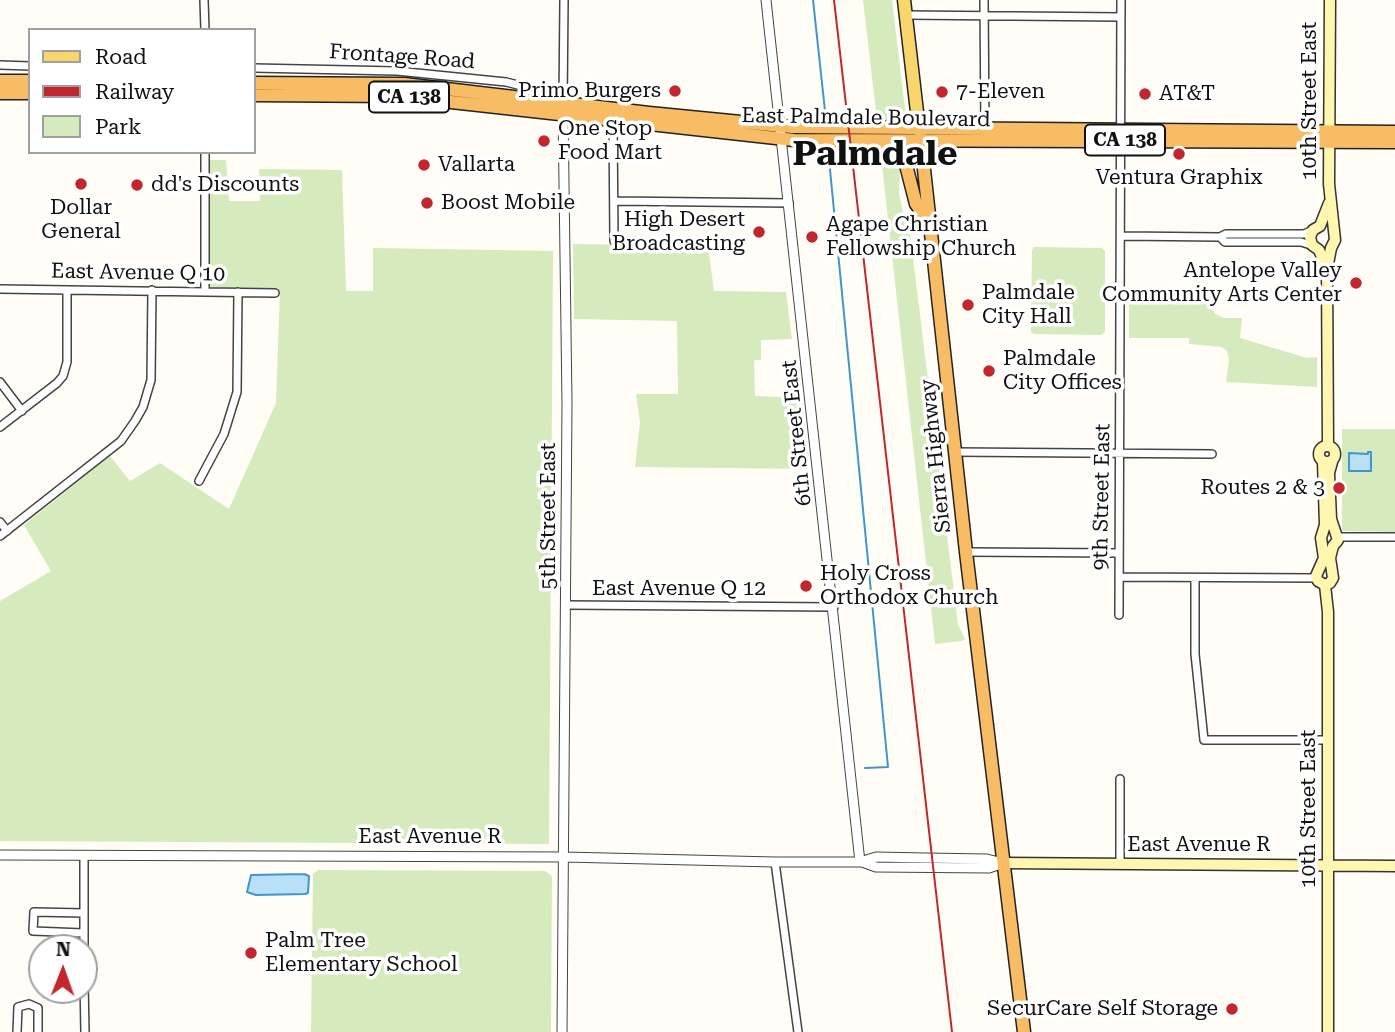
<!DOCTYPE html>
<style>
body{margin:0}
#map{position:relative;width:1395px;height:1032px;overflow:hidden;background:#fffdf5;font-family:"Roboto Serif",serif}
canvas{display:block}
.legend{position:absolute;left:28px;top:28px;width:228px;height:126px;box-sizing:border-box;background:#fff;border:2px solid #a0a0a0;margin:0;padding:9px 12px;list-style:none;font-size:21px;color:#111}
.legend li{display:flex;align-items:center;gap:14px;height:35px}
.legend b{width:35px;border:2px solid #a0a0a0}
.north{position:absolute;left:28px;top:934px;width:70px;height:70px;box-sizing:border-box;background:#fff;border:2px solid #a0a0a0;border-radius:50%;rotate:1deg;font-size:19px;font-weight:700;line-height:28px;text-align:center;color:#111}
.north::after{content:'';display:block;margin:auto;width:24px;height:32px;background:#c4262e;clip-path:polygon(50% 0,100% 100%,50% 72%,0 100%)}
</style>
<div id="map">
<canvas width="1395" height="1032"></canvas>
<ul class="legend">
<li><b style="height:9px;background:#f9d66b"></b>Road</li>
<li><b style="height:9px;background:#c4262e"></b>Railway</li>
<li><b style="height:19px;background:#d5ebbd"></b>Park</li>
</ul>
<div class="north">N</div>
</div>
<script>
const g = document.querySelector('canvas').getContext('2d');
g.lineJoin = 'round';
function fillPath(path, color) { g.fillStyle = color; g.fill(path, 'evenodd'); }
const poly = rows => new Path2D(rows.map(r => 'M' + r).join(''));
function strokePath(path, color, width, dash) { g.strokeStyle = color; g.lineWidth = width; g.lineCap = dash ? 'butt' : 'round'; g.setLineDash(dash || []); g.stroke(path); }
function drawText(font, color, halo, rows, align = 'center') {
  g.font = font + ' "Roboto Serif",serif'; g.lineWidth = 7; g.setLineDash([]); g.textBaseline = 'middle'; g.strokeStyle = halo; g.fillStyle = color; for (const [text, x, y, turn = 0] of rows) {
    g.save(); g.translate(x, y); g.rotate((+turn || 0) * Math.PI / 180); g.textAlign = isNaN(turn) ? turn : align; if (halo) g.strokeText(text, 0, 0); g.fillText(text, 0, 0); g.restore();
  }
}
fillPath(poly([
 [863,0,892,0,906,118,904,120,877,120],
 [881,156,891,157,900,166,899,194,903,212,909,225,958,625,965,639,962,641,935,644],
 [209,160,226,160,229,201,260,201,259,169,342,170,346,291,373,291,373,248,553,251,549,844,0,841,0,601,51,571,24,525,110,456,130,481,160,463,229,509,276,403,280,291,210,287],
 [573,244,708,246,714,291,786,292,792,339,761,340,761,360,754,360,755,396,802,398,810,469,635,467,640,422,636,394,678,394,677,321,574,319],
 [1034,247,1102,248,1105,251,1105,332,1101,335,1034,334,1031,332,1032,250],
 [1129,296,1189,296,1195,303,1210,304,1215,314,1224,318,1242,318,1240,338,1307,358,1317,357,1317,387,1226,382,1229,360,1227,351,1222,347,1189,344,1189,338,1129,338],
 [1342,429,1395,429,1395,532,1342,531],
 [318,870,545,871,552,876,551,1032,311,1032,313,874]
]), '#d5ebbd');
const water = poly([
 [1368,452,1371,452,1371,471,1349,471,1349,453,1368,454,1368,452],
 [304,874,309,876,308,893,305,894,256,895,247,892,251,875,304,874]
]);
fillPath(water, '#b9e0f7');
strokePath(water, '#3f96cf', 2);
strokePath(poly([
 [813,0,826,120],
 [828,149,888,767,865,768]
]), '#3f96cf', 2);
const minor = poly([
 [204,0,205,30],
 [984,0,985,129],
 [905,15,1121,17],
 [0,65,30,66],
 [254,68,397,71,506,82,530,88,539,93,540,100],
 [563,104,564,0],
 [613,121,614,241],
 [615,201,789,203],
 [1121,236,1220,237,1226,234,1304,234,1313,230],
 [1220,237,1225,242,1301,242,1314,246],
 [0,289,275,293],
 [205,291,205,152],
 [0,382,22,411],
 [0,427,57,383,63,376,67,362,67,290],
 [955,452,1212,454],
 [199,481,224,434,237,392,238,292],
 [0,522,7,531],
 [0,536,121,441,135,421,143,407,151,380,152,290],
 [1338,537,1395,537],
 [966,552,1118,553],
 [1119,577,1316,578],
 [1195,578,1195,654,1204,740,1328,740],
 [566,605,834,607],
 [1119,615,1121,0],
 [1120,779,1120,865],
 [775,862,798,1032],
 [83,933,33,931,34,912,84,913],
 [84,948,84,856],
 [84,981,85,1032],
 [17,1032,18,1007,29,1004,38,1008,38,1032]
]);
const tertiary = poly([
 [766,0,860,862],
 [0,855,564,857,775,862,860,862,876,857,926,858,987,859,1003,863],
 [862,862,876,867,989,868,1003,863],
 [562,1032,567,403,563,110]
]);
const secondary = poly([
 [1327,269,1319,250,1312,245,1310,237,1313,230,1320,226,1329,203],
 [1328,445,1327,269,1331,248,1335,240,1329,184,1330,0],
 '1319 454a8 8 0 1 1 16 0a8 8 0 1 1-16 0Z',
 [1323,462,1325,525,1321,538,1324,558,1316,576,1318,581,1325,585,1330,583,1333,578,1330,558,1333,546,1338,540,1331,519,1329,473,1332,462],
 [1325,585,1328,612,1328,1032],
 [1003,863,1395,866]
]);
const primary = poly([
 [904,0,919,129]
]);
const trunk = poly([
 [0,81,30,81],
 [254,83,404,84,649,113,792,127,1395,132],
 [0,93,30,93],
 [254,95,397,96,794,140,1395,142],
 [920,133,966,552,1024,1032],
 [860,142,870,148,896,152,901,155,906,165,916,204,928,220]
]);
strokePath(minor, '#444', 10);
strokePath(tertiary, '#444', 11);
strokePath(secondary, '#333', 13);
strokePath(primary, '#222', 15);
strokePath(trunk, '#222', 15);
strokePath(minor, '#fff', 7);
strokePath(tertiary, '#fff', 9);
strokePath(secondary, '#fff6b0', 10);
strokePath(primary, '#f9d66b', 12);
strokePath(trunk, '#f7bc64', 12);
strokePath(poly([
 [834,0,952,1032]
]), '#c4262e', 2);
for (const [x, y, r, color] of [
 [675,91,7,"#c4262e"],
 [942,92,7,"#c4262e"],
 [1145,94,7,"#c4262e"],
 [544,141,7,"#c4262e"],
 [1179,154,7,"#c4262e"],
 [424,165,7,"#c4262e"],
 [81,184,7,"#c4262e"],
 [137,185,7,"#c4262e"],
 [427,203,7,"#c4262e"],
 [759,232,7,"#c4262e"],
 [812,237,7,"#c4262e"],
 [1356,283,7,"#c4262e"],
 [968,305,7,"#c4262e"],
 [989,371,7,"#c4262e"],
 [1339,488,7,"#c4262e"],
 [806,586,7,"#c4262e"],
 [251,953,7,"#c4262e"],
 [1232,1009,7,"#c4262e"]
]) { const dot = new Path2D(); dot.arc(x, y, r, 0, 2 * Math.PI); g.fillStyle = color; g.fill(dot); strokePath(dot, '#fff', 2.5); }
for (const [x, y, w] of [
 [409,97,80],
 [1125,140,80]
]) { const box = new Path2D(); box.roundRect(x - w / 2, y - 15.5, w, 31, 5); g.fillStyle = '#fff'; g.fill(box); strokePath(box, '#111', 2); }
drawText('bold 19px', '#111', null, [
 ["CA 138",409,97],
 ["CA 138",1125,140]
]);
drawText('21px', '#111', '#fff', [
 ["Frontage Road",402,57,4],
 ["10th Street East",1310,101,-90],
 ["East Palmdale Boulevard",866,118,1],
 ["East Avenue Q 10",138,273,1],
 ["6th Street East",797,433,-96],
 ["Sierra Highway",936,456,-96],
 ["9th Street East",1102,497,-89],
 ["5th Street East",549,516,-90],
 ["East Avenue Q 12",679,589],
 ["10th Street East",1309,809,-90],
 ["East Avenue R",430,837],
 ["East Avenue R",1199,845]
]);
drawText('21px', '#111', '#fff', [
 ["Primo Burgers",661,91,"right"],
 ["7-Eleven",956,92],
 ["AT&T",1159,94],
 ["One Stop",558,129],
 ["Food Mart",558,153],
 ["Vallarta",438,165],
 ["Ventura Graphix",1179,178,"center"],
 ["dd's Discounts",151,185],
 ["Boost Mobile",441,203],
 ["Dollar",81,208,"center"],
 ["General",81,232,"center"],
 ["High Desert",745,220,"right"],
 ["Broadcasting",745,244,"right"],
 ["Agape Christian",826,225],
 ["Fellowship Church",826,249],
 ["Antelope Valley",1342,271,"right"],
 ["Community Arts Center",1342,295,"right"],
 ["Palmdale",982,293],
 ["City Hall",982,317],
 ["Palmdale",1003,359],
 ["City Offices",1003,383],
 ["Routes 2 & 3",1325,488,"right"],
 ["Holy Cross",820,574],
 ["Orthodox Church",820,598],
 ["Palm Tree",265,941],
 ["Elementary School",265,965],
 ["SecurCare Self Storage",1218,1009,"right"]
], 'left');
drawText('bold 35px', '#111', '#fff', [
 ["Palmdale",875,155]
]);
</script>
